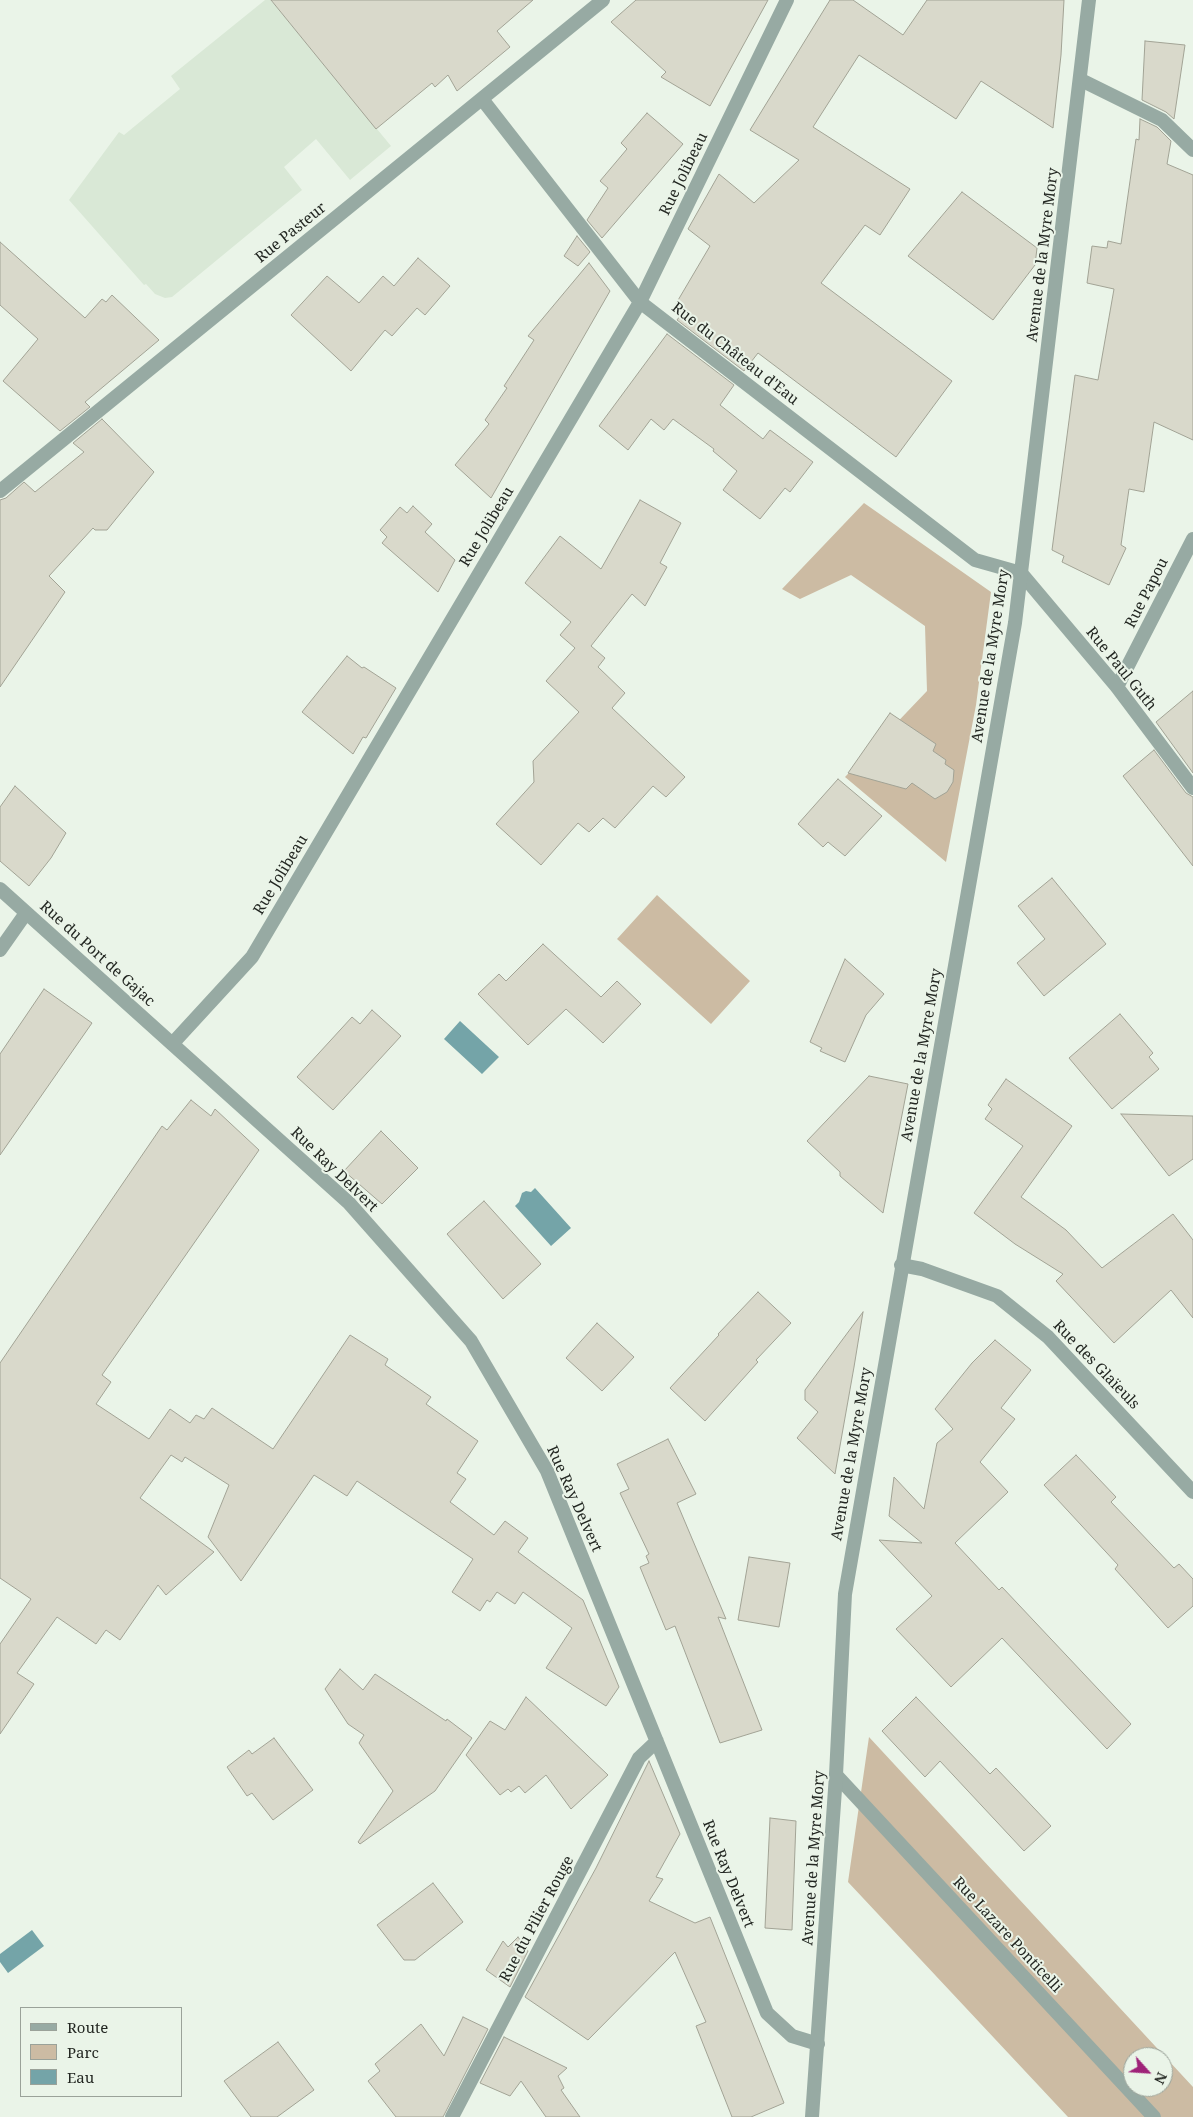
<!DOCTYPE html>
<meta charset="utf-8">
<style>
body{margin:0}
#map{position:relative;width:1193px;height:2117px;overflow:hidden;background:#eaf4e8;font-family:"Noto Serif",serif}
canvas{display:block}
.legend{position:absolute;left:20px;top:2007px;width:162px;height:90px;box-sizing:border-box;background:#eaf4e8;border:1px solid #9aa299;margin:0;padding:6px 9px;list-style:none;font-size:15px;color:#232722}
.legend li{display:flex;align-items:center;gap:10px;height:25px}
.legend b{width:25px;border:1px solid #9aa299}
.north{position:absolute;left:1123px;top:2047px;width:50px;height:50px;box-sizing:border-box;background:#eaf4e8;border:1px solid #9aa299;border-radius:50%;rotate:116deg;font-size:14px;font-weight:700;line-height:20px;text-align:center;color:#232722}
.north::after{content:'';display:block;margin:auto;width:18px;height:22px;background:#9f2379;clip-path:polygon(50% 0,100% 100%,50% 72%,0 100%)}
</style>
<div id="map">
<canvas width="1193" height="2117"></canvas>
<ul class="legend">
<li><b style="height:6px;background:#97aaa3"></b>Route</li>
<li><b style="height:14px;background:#ccbba3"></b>Parc</li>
<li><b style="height:14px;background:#74a4a8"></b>Eau</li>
</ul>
<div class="north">N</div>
</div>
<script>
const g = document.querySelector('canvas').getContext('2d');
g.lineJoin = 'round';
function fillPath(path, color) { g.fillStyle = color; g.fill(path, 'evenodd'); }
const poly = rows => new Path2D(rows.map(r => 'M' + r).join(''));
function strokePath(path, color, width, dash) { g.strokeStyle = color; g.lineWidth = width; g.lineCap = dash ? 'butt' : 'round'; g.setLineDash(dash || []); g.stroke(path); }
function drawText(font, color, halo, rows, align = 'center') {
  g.font = font + ' "Noto Serif",serif'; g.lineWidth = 4; g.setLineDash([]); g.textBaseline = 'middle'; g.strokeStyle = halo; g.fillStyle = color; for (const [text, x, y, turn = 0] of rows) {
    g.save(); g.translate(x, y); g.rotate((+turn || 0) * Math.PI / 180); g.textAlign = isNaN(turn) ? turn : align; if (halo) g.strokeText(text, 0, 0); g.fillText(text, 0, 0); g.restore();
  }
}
fillPath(poly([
 [265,0,270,0,274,4,391,146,350,180,316,139,284,167,302,190,172,297,165,298,155,294,146,284,144,285,69,200,119,132,124,135,180,89,171,76]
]), '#d9e8d6');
fillPath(poly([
 [864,503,991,592,976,705,946,862,845,777,927,691,925,626,851,575,800,599,782,589],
 [657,895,750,981,711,1024,617,939],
 [869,1737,1193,2087,1193,2117,1068,2117,848,1882],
 [1133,2057,1163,2057,1163,2087,1133,2087]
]), '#ccbba3');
fillPath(poly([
 [460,1021,499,1057,482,1074,444,1039],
 [535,1188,571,1228,551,1246,515,1206,519,1202,522,1193,526,1191,531,1192],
 [32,1930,44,1946,8,1973,0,1962,0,1954]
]), '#74a4a8');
const building = poly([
 [271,0,533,0,497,31,510,47,457,91,448,75,435,87,432,83,376,129,271,0],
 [636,0,768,0,710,106,661,77,666,72,611,22,636,0],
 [830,0,853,0,903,35,927,0,1064,0,1061,55,1053,128,981,81,956,119,859,55,813,127,910,189,880,235,865,225,821,283,952,381,896,457,758,353,744,371,677,320,682,313,674,307,710,246,688,229,719,174,754,203,799,160,750,130,830,0],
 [1145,41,1185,45,1174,119,1166,112,1142,100,1145,41],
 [647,113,683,144,602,238,587,220,608,188,600,181,627,149,621,143,647,113],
 [1140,119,1157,127,1171,141,1167,164,1193,175,1193,440,1154,422,1144,492,1129,489,1121,545,1126,548,1109,585,1062,562,1064,556,1052,550,1075,375,1098,380,1114,289,1087,283,1092,246,1107,248,1108,241,1121,244,1136,139,1139,140,1140,119],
 [962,192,1037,248,1035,265,993,320,908,256,962,192],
 [577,236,590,252,578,266,564,256,577,236],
 [0,242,85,318,102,299,106,302,112,295,159,340,85,402,90,407,60,431,3,381,38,339,0,305,0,242],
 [418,258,450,286,425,315,417,308,392,336,385,330,351,371,291,315,327,276,359,303,383,276,394,286,418,258],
 [589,263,610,291,491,498,455,465,489,424,485,420,507,388,504,386,534,340,528,336,589,263],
 [667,334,734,385,720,405,763,439,770,430,813,462,790,492,785,488,760,519,723,490,737,471,713,451,714,449,673,419,664,430,651,419,628,450,599,426,667,334],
 [102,419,154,472,107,530,95,530,93,528,49,576,65,592,0,687,0,500,6,498,24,482,35,492,84,452,73,443,102,419],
 [640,500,681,523,660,563,667,567,645,606,632,594,591,646,605,658,598,667,625,693,612,708,685,777,666,797,653,786,615,828,603,818,589,832,578,823,541,865,496,824,534,782,533,761,579,712,546,681,575,648,560,635,571,622,525,583,560,536,601,569,640,500],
 [413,506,432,524,425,532,455,560,438,592,382,543,387,537,380,530,400,507,407,513,413,506],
 [347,656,362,668,364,667,396,688,366,738,363,737,353,754,302,712,347,656],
 [1193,691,1193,773,1156,722,1193,691],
 [890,713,936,744,933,751,946,760,945,764,954,770,953,782,947,792,935,799,912,783,906,789,848,773,890,713],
 [1154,750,1186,793,1193,797,1193,866,1123,776,1154,750],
 [838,779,882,816,845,856,828,842,823,847,798,824,838,779],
 [15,786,66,833,51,858,29,886,0,861,0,807,15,786],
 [1052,878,1106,944,1044,996,1017,963,1045,939,1018,906,1052,878],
 [543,944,601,997,617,981,641,1004,603,1043,566,1009,528,1045,478,994,499,974,506,981,543,944],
 [845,959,884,994,866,1015,845,1062,820,1051,822,1048,810,1042,845,959],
 [44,989,92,1023,0,1155,0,1054,44,989],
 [372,1010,401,1036,333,1110,297,1077,352,1017,360,1024,372,1010],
 [1120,1014,1153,1053,1149,1057,1159,1069,1112,1109,1069,1058,1120,1014],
 [869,1076,908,1084,883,1213,840,1176,840,1172,807,1141,869,1076],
 [1006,1079,1072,1126,1021,1197,1066,1230,1102,1268,1173,1214,1193,1240,1193,1318,1171,1290,1114,1343,1056,1281,1063,1274,1015,1244,974,1213,1023,1146,985,1119,992,1109,988,1105,1006,1079],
 [191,1100,211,1116,215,1109,259,1150,102,1375,111,1382,96,1404,149,1439,170,1409,190,1423,196,1415,204,1419,212,1408,273,1449,350,1335,388,1359,385,1365,431,1397,426,1404,478,1441,457,1473,466,1479,450,1502,494,1535,505,1521,528,1538,518,1552,583,1600,619,1687,606,1706,546,1668,572,1628,523,1592,515,1604,497,1592,490,1602,487,1600,480,1611,452,1592,473,1559,357,1481,347,1496,314,1475,241,1581,208,1537,229,1485,185,1457,182,1462,171,1455,140,1498,214,1552,166,1595,158,1585,120,1640,106,1630,96,1644,57,1617,17,1673,34,1684,0,1734,0,1644,31,1599,0,1578,0,1363,162,1126,167,1130,191,1100],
 [1121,1114,1193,1116,1193,1159,1169,1176,1121,1114],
 [381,1131,418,1168,382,1204,344,1171,381,1131],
 [484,1201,541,1264,503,1299,447,1234,484,1201],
 [758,1292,791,1323,756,1360,758,1362,705,1421,670,1388,719,1335,718,1334,758,1292],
 [863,1312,854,1367,835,1474,797,1438,818,1412,805,1400,805,1390,863,1312],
 [597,1323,634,1357,602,1391,566,1358,597,1323],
 [995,1340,1031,1370,1001,1408,1015,1419,980,1462,1008,1492,955,1543,999,1590,1002,1587,1131,1724,1107,1749,1002,1638,951,1687,896,1629,932,1596,879,1540,922,1543,889,1516,894,1477,924,1509,937,1443,953,1429,935,1409,972,1363,995,1340],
 [668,1439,696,1494,677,1503,726,1619,718,1617,762,1730,720,1743,675,1626,666,1630,640,1567,649,1563,646,1556,649,1554,620,1493,629,1489,617,1464,668,1439],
 [1076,1455,1116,1497,1111,1502,1174,1568,1179,1564,1193,1579,1193,1606,1168,1628,1115,1569,1118,1565,1044,1485,1076,1455],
 [749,1557,790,1563,779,1627,738,1620,749,1557],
 [340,1669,363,1690,375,1674,446,1721,447,1719,472,1738,435,1791,360,1844,358,1842,393,1791,359,1743,364,1735,348,1724,325,1689,340,1669],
 [526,1697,608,1775,571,1809,546,1775,525,1793,519,1786,511,1792,508,1789,500,1795,466,1755,490,1721,505,1730,526,1697],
 [916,1697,990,1774,996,1768,1051,1826,1024,1851,940,1761,925,1777,882,1731,916,1697],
 [274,1738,313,1790,273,1820,252,1793,247,1796,227,1767,249,1750,252,1754,274,1738],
 [649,1761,680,1834,656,1877,663,1879,649,1901,695,1923,710,1917,784,2103,751,2117,732,2117,696,2026,706,2022,675,1952,588,2040,525,1997,596,1868,649,1761],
 [770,1818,796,1821,792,1930,765,1928,770,1818],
 [433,1883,463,1922,415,1960,404,1960,377,1925,433,1883],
 [518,1937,528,1951,510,1987,486,1970,503,1941,508,1947,518,1937],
 [463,2017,488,2029,443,2117,396,2117,368,2081,380,2071,375,2064,421,2024,444,2056,463,2017],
 [504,2037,567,2068,558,2076,564,2088,561,2090,580,2117,546,2117,521,2081,510,2096,480,2083,504,2037],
 [278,2042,314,2090,277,2117,251,2117,224,2081,278,2042]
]);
fillPath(building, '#d9d9cb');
strokePath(building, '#a2a395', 1);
strokePath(poly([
 [1081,80,1162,120,1193,150]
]), '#97aaa3', 14);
strokePath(poly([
 [482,99,640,302,975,560,1021,573,1117,687,1193,788],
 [0,491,603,0],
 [1117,687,1193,539],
 [0,889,349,1203,471,1341,547,1471,767,2013,792,2036,818,2044],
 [0,950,26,913],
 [173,1043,252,957,640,302,787,0],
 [901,1265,922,1269,997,1296,1048,1337,1193,1492],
 [836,1775,1154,2117],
 [452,2117,639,1758,657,1741]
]), '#97aaa3', 14);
strokePath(poly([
 [812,2117,836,1775,845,1594,1015,623,1089,0]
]), '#97aaa3', 14);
drawText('15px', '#232722', '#eaf4e8', [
 ["Rue Jolibeau",684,174,-64],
 ["Rue Pasteur",291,233,-39],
 ["Avenue de la Myre Mory",1043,255,-83],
 ["Rue du Château d'Eau",735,354,38],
 ["Rue Jolibeau",487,527,-59],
 ["Rue Papou",1147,593,-63],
 ["Avenue de la Myre Mory",991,656,-81],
 ["Rue Paul Guth",1121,669,51],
 ["Rue Jolibeau",281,875,-59],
 ["Rue du Port de Gajac",97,954,42],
 ["Avenue de la Myre Mory",922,1055,-80],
 ["Rue Ray Delvert",334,1170,44],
 ["Rue des Glaïeuls",1096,1365,46],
 ["Avenue de la Myre Mory",852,1454,-80],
 ["Rue Ray Delvert",574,1499,66],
 ["Avenue de la Myre Mory",814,1858,-86],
 ["Rue Ray Delvert",728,1874,68],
 ["Rue du Pilier Rouge",537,1919,-62],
 ["Rue Lazare Ponticelli",1007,1935,47]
]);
</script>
